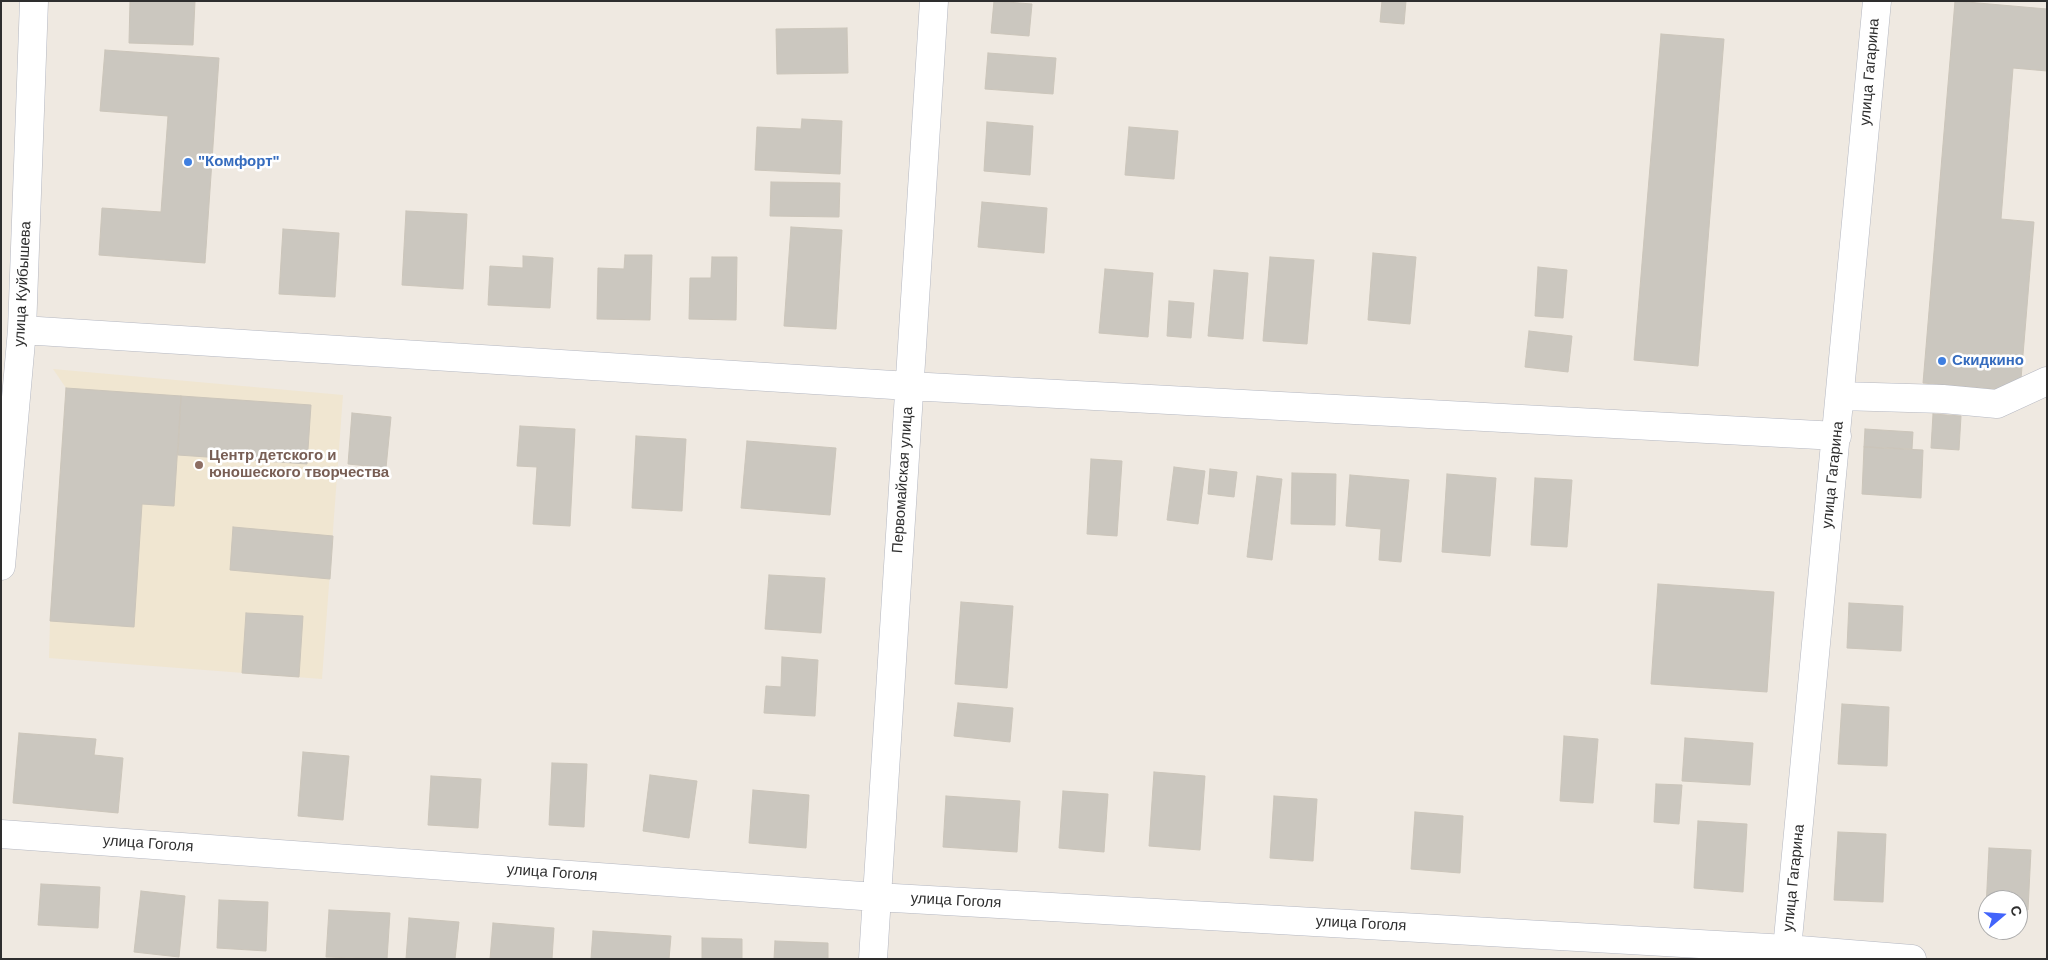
<!DOCTYPE html>
<meta charset="utf-8">
<style>
body{margin:0}
#map{position:relative;width:2048px;height:960px;overflow:hidden;background:#efe9e1;font-family:Helvetica,sans-serif}
canvas{display:block}
.frame{position:absolute;inset:0;border:2px solid #2e2e2e;pointer-events:none}
.north{position:absolute;left:1978px;top:890px;width:50px;height:50px;box-sizing:border-box;background:#fff;border:1px solid #ababab;border-radius:50%;rotate:72deg;font-size:14px;font-weight:700;line-height:20px;text-align:center;color:#2e2e2e}
.north::after{content:'';display:block;margin:auto;width:18px;height:22px;background:#4264fb;clip-path:polygon(50% 0,100% 100%,50% 72%,0 100%)}
</style>
<div id="map">
<canvas width="2048" height="960"></canvas>
<div class="frame"></div>
<div class="north">С</div>
</div>
<script>
const g = document.querySelector('canvas').getContext('2d');
g.lineJoin = 'round';
function fillPath(path, color) { g.fillStyle = color; g.fill(path, 'evenodd'); }
const poly = rows => new Path2D(rows.map(r => 'M' + r).join(''));
function strokePath(path, color, width, dash) { g.strokeStyle = color; g.lineWidth = width; g.lineCap = dash ? 'butt' : 'round'; g.setLineDash(dash || []); g.stroke(path); }
function drawText(font, color, halo, rows, align = 'center') {
  g.font = font + ' Helvetica,sans-serif'; g.lineWidth = 5; g.setLineDash([]); g.textBaseline = 'middle'; g.strokeStyle = halo; g.fillStyle = color; for (const [text, x, y, turn = 0] of rows) {
    g.save(); g.translate(x, y); g.rotate((+turn || 0) * Math.PI / 180); g.textAlign = isNaN(turn) ? turn : align; if (halo) g.strokeText(text, 0, 0); g.fillText(text, 0, 0); g.restore();
  }
}
fillPath(poly([
 [53,369,343,395,322,679,49,658,50,621,66,388]
]), '#f0e6d1');
const building = poly([
 [130,1,195,1,193,45,129,43,130,1],
 [994,1,1032,4,1029,36,991,33,994,1],
 [1382,1,1406,1,1404,24,1380,22,1382,1],
 [1955,1,2047,9,2047,71,2013,68,2001,219,2034,222,2020,391,1923,383,1955,1],
 [847,28,848,73,777,74,776,29,847,28],
 [1661,34,1724,39,1698,366,1634,360,1661,34],
 [105,50,219,58,205,263,99,255,102,208,161,212,168,116,100,111,105,50],
 [988,53,1056,58,1053,94,985,89,988,53],
 [802,119,842,121,840,174,755,170,757,127,801,129,802,119],
 [987,122,1033,126,1030,175,984,171,987,122],
 [1129,127,1178,131,1174,179,1125,175,1129,127],
 [771,182,840,183,839,217,770,216,771,182],
 [982,202,1047,208,1044,253,978,247,982,202],
 [406,211,467,214,463,289,402,285,406,211],
 [791,227,842,230,836,329,784,326,791,227],
 [283,229,339,233,335,297,279,294,283,229],
 [1373,253,1416,257,1410,324,1368,320,1373,253],
 [625,255,652,255,650,320,597,319,598,268,624,269,625,255],
 [523,256,553,258,550,308,488,305,490,266,523,268,523,256],
 [712,257,737,257,736,320,689,319,690,278,711,278,712,257],
 [1270,257,1314,260,1307,344,1263,341,1270,257],
 [1538,267,1567,270,1563,318,1535,316,1538,267],
 [1105,269,1153,273,1148,337,1099,333,1105,269],
 [1214,270,1248,273,1243,339,1208,336,1214,270],
 [1169,301,1194,303,1191,338,1167,336,1169,301],
 [1529,331,1572,336,1568,372,1525,367,1529,331],
 [66,388,181,396,174,506,142,504,134,627,50,621,66,388],
 [181,396,311,405,307,464,178,455,181,396],
 [352,413,391,417,386,468,348,464,352,413],
 [1933,414,1961,416,1959,450,1931,448,1933,414],
 [520,426,575,429,570,526,533,524,537,467,517,466,520,426],
 [1865,429,1913,432,1912,449,1864,447,1865,429],
 [636,436,686,439,682,511,632,508,636,436],
 [747,441,836,448,830,515,741,508,747,441],
 [1864,447,1923,450,1921,498,1862,494,1864,447],
 [1091,459,1122,461,1117,536,1087,534,1091,459],
 [1174,467,1205,471,1198,524,1167,520,1174,467],
 [1210,469,1237,472,1234,497,1208,494,1210,469],
 [1292,473,1336,474,1335,525,1291,524,1292,473],
 [1447,474,1496,478,1490,556,1442,552,1447,474],
 [1350,475,1409,480,1401,562,1379,560,1381,529,1346,526,1350,475],
 [1257,476,1282,479,1272,560,1247,557,1257,476],
 [1535,478,1572,480,1567,547,1531,545,1535,478],
 [233,527,333,536,330,579,230,570,233,527],
 [769,575,825,578,821,633,765,629,769,575],
 [1658,584,1774,592,1767,692,1651,684,1658,584],
 [961,602,1013,606,1007,688,955,684,961,602],
 [1849,603,1903,606,1901,651,1847,648,1849,603],
 [246,613,303,616,299,677,242,673,246,613],
 [782,657,818,660,815,716,764,713,766,686,781,687,782,657],
 [958,703,1013,708,1010,742,954,736,958,703],
 [1842,704,1889,707,1887,766,1838,764,1842,704],
 [19,733,96,739,94,755,123,758,118,813,13,803,19,733],
 [1564,736,1598,739,1593,803,1560,801,1564,736],
 [1685,738,1753,743,1750,785,1682,781,1685,738],
 [303,752,349,756,343,820,298,816,303,752],
 [552,763,587,764,584,827,549,825,552,763],
 [1154,772,1205,776,1200,850,1149,846,1154,772],
 [650,775,697,781,689,838,643,831,650,775],
 [431,776,481,779,478,828,428,825,431,776],
 [1656,784,1682,785,1679,824,1654,822,1656,784],
 [753,790,809,795,806,848,749,843,753,790],
 [1063,791,1108,794,1104,852,1059,848,1063,791],
 [946,796,1020,801,1017,852,943,847,946,796],
 [1274,796,1317,799,1313,861,1270,858,1274,796],
 [1415,812,1463,816,1460,873,1411,869,1415,812],
 [1698,821,1747,824,1743,892,1694,888,1698,821],
 [1838,832,1886,834,1883,902,1834,900,1838,832],
 [1989,848,2031,850,2028,910,2018,910,2018,900,1988,900,1988,908,1986,908,1989,848],
 [41,884,100,887,98,928,38,925,41,884],
 [141,891,185,896,179,957,134,952,141,891],
 [219,900,268,902,266,951,217,948,219,900],
 [329,910,390,913,387,959,326,957,329,910],
 [409,918,459,922,455,959,406,959,409,918],
 [493,923,554,928,552,959,490,959,493,923],
 [593,931,671,936,669,959,591,959,593,931],
 [702,938,742,939,742,959,702,959,702,938],
 [775,941,828,943,828,959,774,959,775,941]
]);
fillPath(building, '#cbc7bf');
strokePath(building, '#cbc5ba', 1);
const minor = poly([
 [22,330,909,386,1837,436],
 [1840,396,1943,399,1997,404,2047,381],
 [1,566,22,330,34,1],
 [1,834,876,897,1787,949,1912,959],
 [1787,949,1877,1],
 [873,959,934,1]
]);
strokePath(minor, '#b4b7c1', 29);
strokePath(minor, '#fff', 28);
for (const [x, y, r, color] of [
 [188,162,5,"#3f7fe0"],
 [1942,361,5,"#3f7fe0"],
 [199,465,5,"#8d6e63"]
]) { const dot = new Path2D(); dot.arc(x, y, r, 0, 2 * Math.PI); g.fillStyle = color; g.fill(dot); strokePath(dot, '#fff', 2); }
drawText('15px', '#2e2e2e', '#fff', [
 ["улица Гагарина",1870,72,-85],
 ["улица Куйбышева",23,284,-87],
 ["улица Гагарина",1833,475,-84],
 ["Первомайская улица",903,480,-86],
 ["улица Гоголя",148,844,4],
 ["улица Гоголя",552,873,4],
 ["улица Гагарина",1794,878,-84],
 ["улица Гоголя",956,901,3],
 ["улица Гоголя",1361,924,3]
]);
drawText('bold 15px', '#366cbe', '#fff', [
 ["\"Комфорт\"",198,162],
 ["Скидкино",1952,361]
], 'left');
drawText('bold 15px', '#785e54', '#fff', [
 ["Центр детского и",209,456],
 ["юношеского творчества",209,473]
], 'left');
</script>
